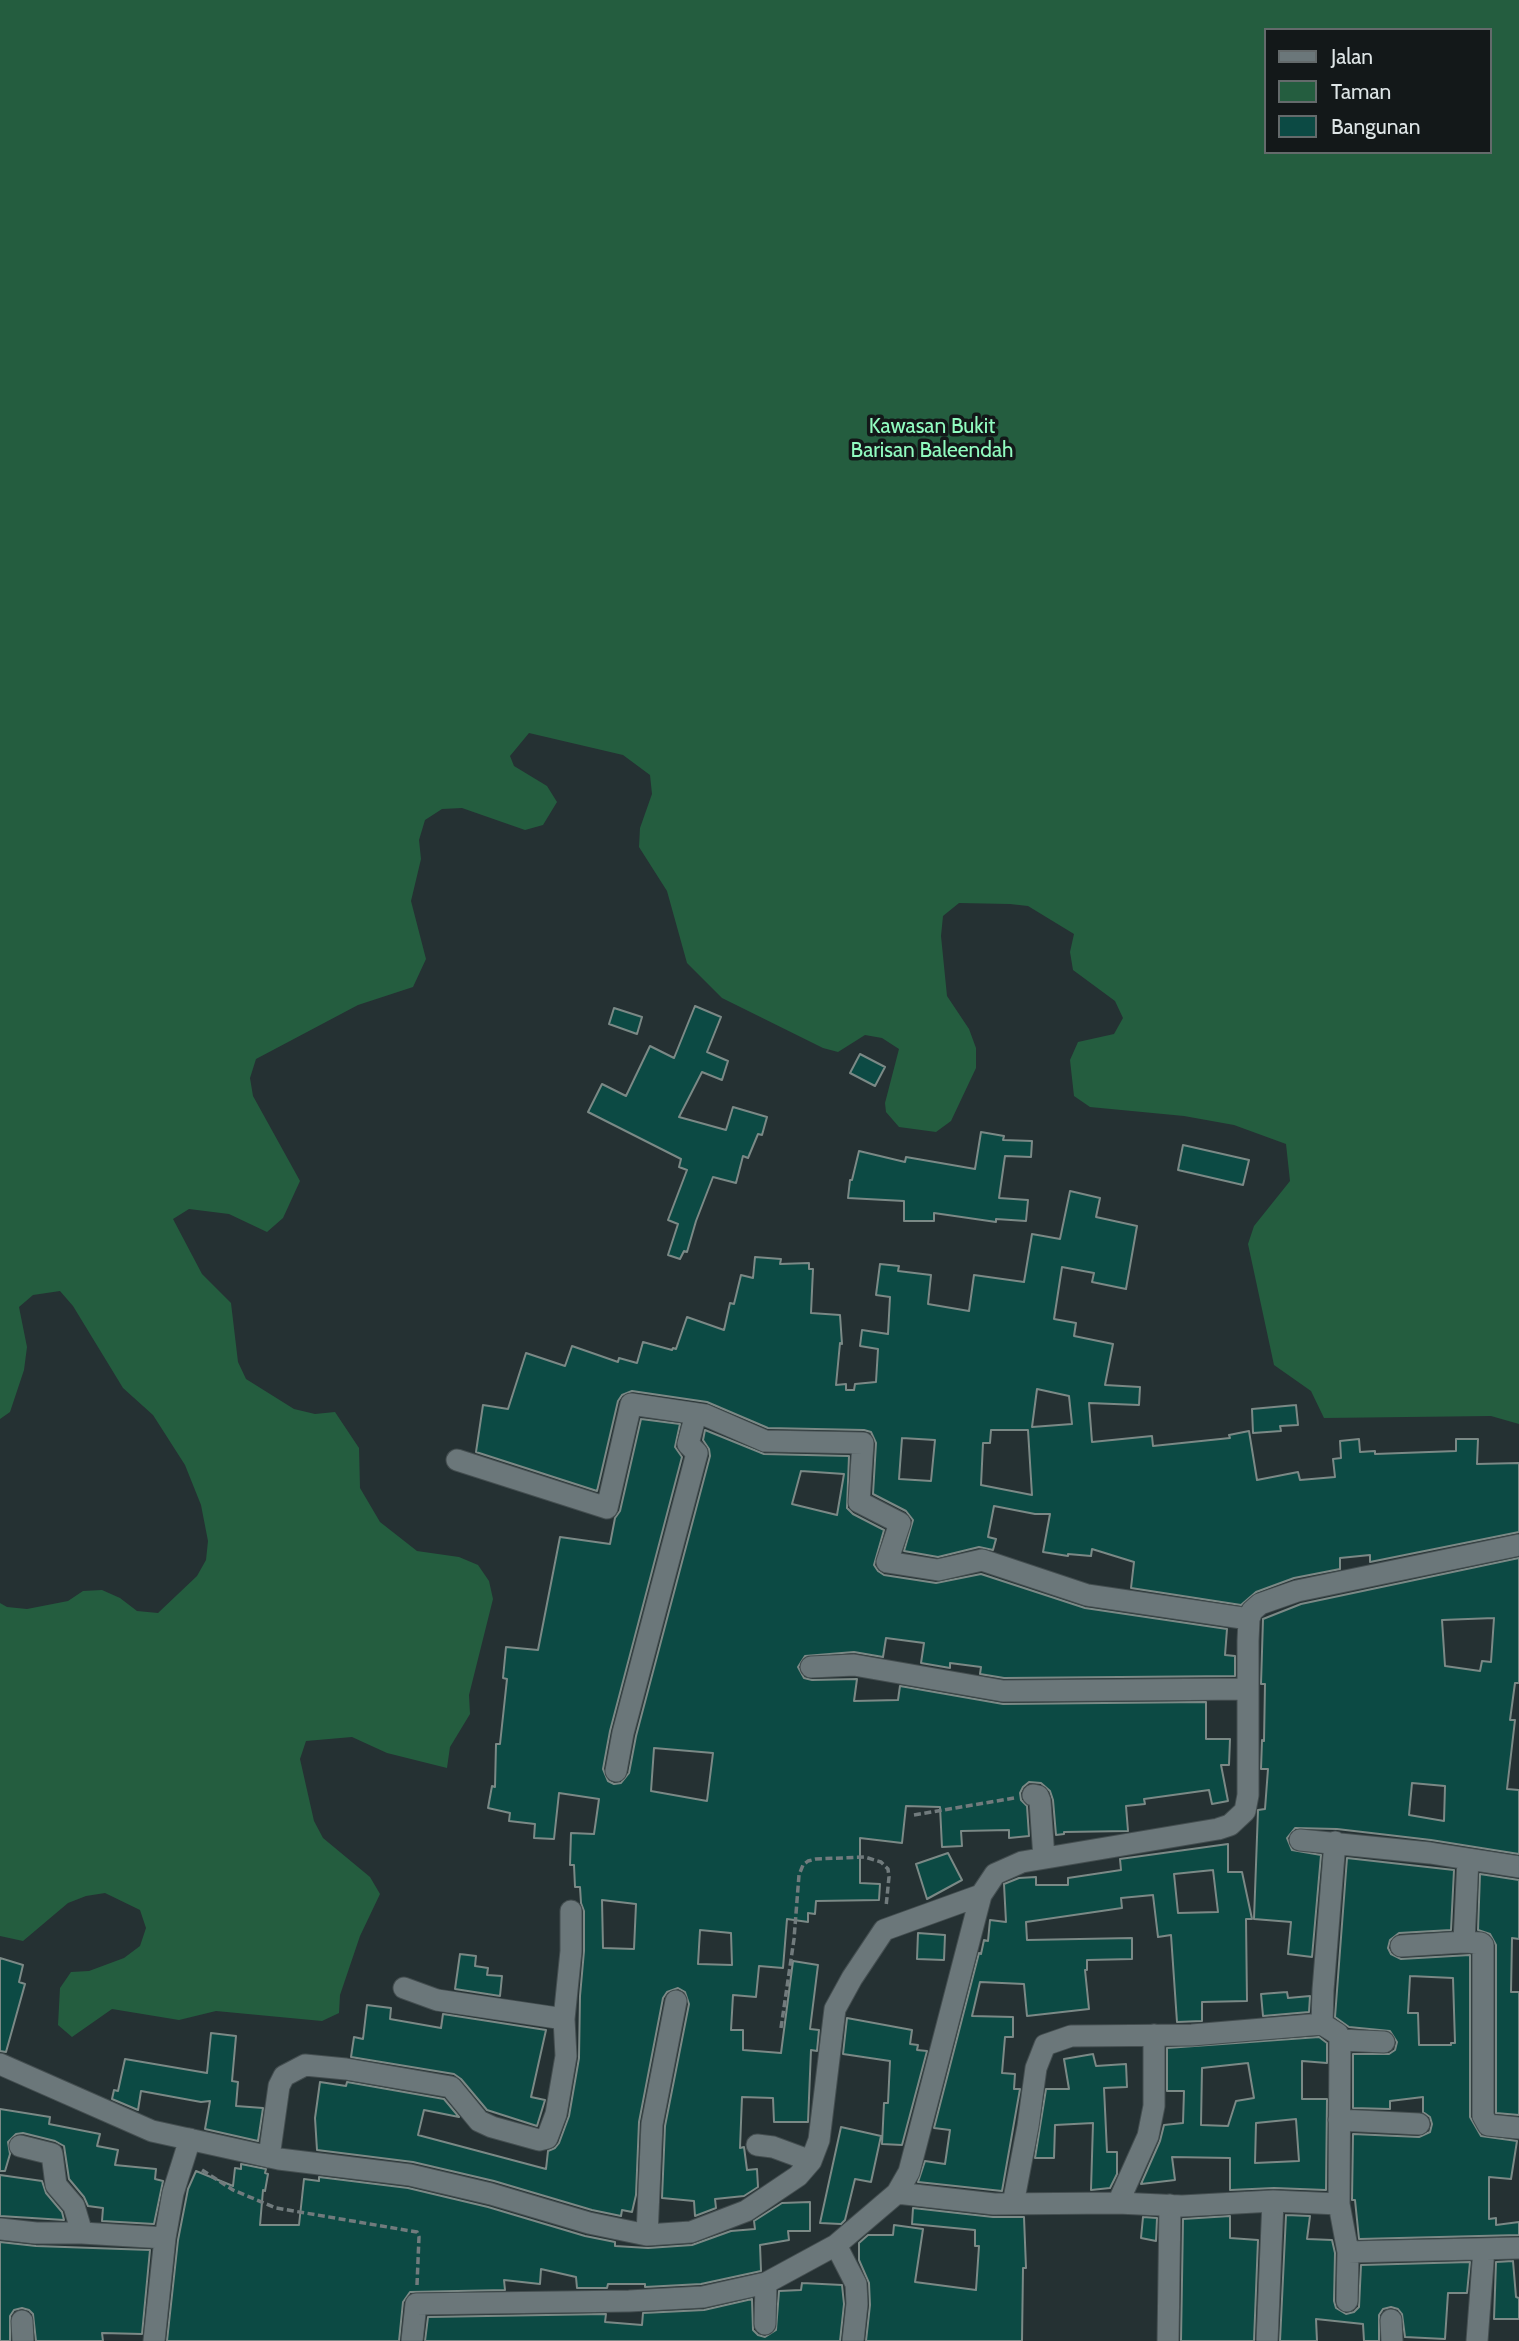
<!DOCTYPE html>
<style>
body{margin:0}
#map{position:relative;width:1519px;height:2341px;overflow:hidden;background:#253133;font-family:Cabin,sans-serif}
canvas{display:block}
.legend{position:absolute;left:1264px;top:28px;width:228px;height:126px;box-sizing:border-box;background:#131819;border:2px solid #646a6b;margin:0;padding:9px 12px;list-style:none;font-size:21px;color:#dee5e6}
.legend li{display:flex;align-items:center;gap:14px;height:35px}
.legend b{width:35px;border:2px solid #646a6b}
</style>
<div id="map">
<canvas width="1519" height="2341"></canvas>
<ul class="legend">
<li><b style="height:9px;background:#6b777a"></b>Jalan</li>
<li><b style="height:19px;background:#245d3f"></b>Taman</li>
<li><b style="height:19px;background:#0c4a44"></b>Bangunan</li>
</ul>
</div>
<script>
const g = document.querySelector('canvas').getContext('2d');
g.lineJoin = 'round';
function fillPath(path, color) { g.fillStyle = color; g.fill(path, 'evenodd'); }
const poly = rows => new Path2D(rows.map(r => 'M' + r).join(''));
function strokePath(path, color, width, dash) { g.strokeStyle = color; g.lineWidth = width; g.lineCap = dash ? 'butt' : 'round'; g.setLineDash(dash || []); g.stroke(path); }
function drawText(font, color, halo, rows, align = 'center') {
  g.font = font + ' Cabin,sans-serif'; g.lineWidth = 7; g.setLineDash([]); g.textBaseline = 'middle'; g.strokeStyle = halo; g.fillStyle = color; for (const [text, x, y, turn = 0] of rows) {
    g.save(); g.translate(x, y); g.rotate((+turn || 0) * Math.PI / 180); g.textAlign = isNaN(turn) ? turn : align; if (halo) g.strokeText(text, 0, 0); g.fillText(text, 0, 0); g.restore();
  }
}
fillPath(poly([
 [0,0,1519,0,1519,1424,1491,1416,1324,1418,1311,1391,1274,1365,1248,1244,1254,1226,1290,1181,1286,1144,1234,1125,1184,1116,1090,1107,1074,1096,1070,1060,1078,1042,1114,1034,1123,1018,1115,1001,1073,970,1070,952,1074,934,1028,906,1010,904,959,903,943,916,941,936,947,996,969,1029,976,1048,976,1068,951,1121,936,1132,899,1127,886,1112,885,1103,899,1049,882,1038,865,1035,838,1052,823,1048,722,998,687,963,667,891,639,847,640,828,652,794,650,775,623,755,529,733,510,756,514,766,547,786,557,802,543,825,525,830,462,808,442,809,425,820,419,840,421,859,411,901,426,959,413,987,358,1005,256,1059,250,1078,253,1096,300,1181,283,1218,267,1232,229,1214,189,1209,173,1219,202,1274,231,1303,238,1362,246,1379,294,1409,315,1414,335,1412,359,1448,360,1488,380,1522,417,1551,459,1557,478,1565,489,1581,493,1599,469,1695,470,1714,450,1747,447,1768,387,1753,352,1737,306,1741,300,1759,314,1821,323,1838,370,1877,380,1894,360,1936,340,1995,339,2013,322,2021,216,2011,179,2020,112,2009,72,2037,58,2025,60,1988,71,1972,89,1971,124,1958,140,1946,146,1928,140,1910,105,1893,86,1896,68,1903,23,1941,0,1936,0,1603,7,1607,27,1609,68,1601,83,1591,102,1590,120,1598,137,1611,158,1613,197,1576,206,1560,208,1541,201,1505,185,1465,153,1415,123,1388,73,1306,60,1291,33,1295,19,1307,27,1347,24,1370,10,1412,0,1419],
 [1265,30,1489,30,1489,152,1265,152]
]), '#245d3f');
const building = poly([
 [695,1006,721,1017,707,1052,728,1061,722,1080,702,1072,679,1117,726,1130,733,1107,767,1117,762,1135,758,1134,748,1158,743,1156,736,1183,713,1177,696,1221,687,1252,684,1251,680,1259,668,1255,678,1224,668,1220,687,1170,679,1167,681,1159,588,1112,602,1084,626,1096,650,1046,674,1058,695,1006],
 [614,1008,642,1017,637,1034,609,1024,614,1008],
 [860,1054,885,1067,875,1086,850,1073,860,1054],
 [981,1132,1004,1136,1003,1140,1032,1141,1031,1157,1005,1156,999,1198,1028,1200,1026,1221,996,1219,996,1222,934,1213,934,1221,904,1221,904,1201,848,1198,850,1180,852,1180,859,1151,905,1162,906,1157,975,1169,981,1132],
 [1183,1145,1249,1160,1243,1185,1178,1170,1183,1145],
 [1070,1191,1100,1198,1096,1217,1137,1226,1126,1289,1092,1282,1094,1273,1062,1267,1054,1319,1076,1323,1074,1336,1113,1344,1105,1385,1140,1387,1139,1405,1089,1403,1092,1442,1152,1436,1153,1446,1230,1438,1229,1435,1249,1431,1257,1480,1298,1472,1300,1480,1335,1477,1333,1459,1341,1458,1340,1441,1359,1439,1360,1452,1375,1451,1375,1454,1456,1451,1456,1439,1478,1439,1477,1464,1519,1463,1519,1532,1370,1562,1370,1555,1340,1558,1340,1569,1294,1578,1256,1592,1241,1605,1131,1588,1134,1562,1092,1549,1091,1556,1068,1554,1068,1556,1043,1552,1050,1514,1035,1514,994,1506,988,1537,996,1539,993,1550,979,1547,938,1557,904,1551,913,1520,906,1511,873,1494,876,1443,871,1432,864,1430,768,1428,707,1402,632,1391,622,1395,618,1401,597,1491,476,1452,483,1405,508,1409,526,1353,565,1366,572,1346,618,1362,619,1358,637,1363,643,1342,672,1350,673,1348,676,1349,687,1317,724,1330,730,1303,734,1304,741,1275,753,1278,755,1257,781,1259,780,1264,809,1263,809,1269,813,1269,811,1313,840,1315,842,1344,840,1343,836,1385,846,1384,846,1390,854,1390,855,1384,876,1382,878,1349,860,1346,862,1330,888,1334,890,1297,876,1295,880,1264,899,1266,898,1271,931,1275,928,1304,969,1311,974,1275,1024,1282,1032,1234,1060,1239,1070,1191],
 [1037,1389,1069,1396,1072,1424,1032,1427,1037,1389],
 [991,1430,1028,1430,1032,1495,981,1485,983,1443,990,1443,991,1430],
 [902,1438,935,1440,931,1481,899,1479,902,1438],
 [1296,1405,1298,1425,1280,1426,1281,1431,1253,1433,1252,1409,1296,1405],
 [641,1419,680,1424,675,1447,682,1457,610,1731,603,1769,608,1781,614,1784,621,1783,629,1773,636,1736,710,1456,709,1449,703,1440,705,1430,764,1454,849,1456,847,1508,853,1514,884,1530,874,1565,878,1571,884,1575,936,1583,981,1574,1085,1608,1227,1629,1225,1655,1235,1656,1235,1676,1004,1678,980,1674,981,1667,950,1663,950,1668,921,1663,924,1643,886,1638,883,1657,854,1652,805,1656,798,1667,804,1678,812,1680,857,1679,854,1701,898,1700,900,1686,1003,1704,1206,1702,1206,1739,1230,1739,1229,1765,1221,1765,1228,1801,1212,1804,1209,1790,1144,1799,1145,1804,1126,1806,1128,1831,1064,1832,1064,1834,1056,1835,1053,1800,1050,1791,1041,1783,1029,1782,1023,1787,1020,1793,1021,1800,1027,1806,1029,1836,1009,1838,1009,1830,961,1831,962,1846,942,1847,940,1807,906,1806,902,1843,860,1838,860,1883,880,1884,879,1900,816,1901,815,1914,808,1913,808,1922,787,1919,783,1968,759,1966,756,1997,733,1995,731,2030,743,2030,743,2050,781,2053,793,1961,818,1965,810,2029,819,2030,817,2051,811,2050,808,2122,774,2122,773,2098,742,2097,740,2148,744,2147,747,2170,757,2169,758,2187,744,2196,715,2199,716,2208,695,2216,694,2201,662,2198,665,2126,689,2004,685,1992,678,1988,667,1992,663,1998,639,2122,636,2195,632,2212,622,2210,621,2216,592,2210,494,2181,413,2162,317,2150,315,2118,320,2082,346,2086,347,2082,444,2099,459,2117,424,2110,418,2135,546,2169,548,2151,555,2148,559,2143,569,2116,579,2058,580,1996,584,1951,584,1911,581,1903,580,1887,575,1887,574,1865,570,1865,571,1833,594,1834,599,1799,559,1793,554,1839,534,1838,535,1824,509,1821,510,1813,488,1808,492,1786,495,1787,496,1744,500,1744,507,1679,503,1678,506,1647,538,1650,560,1537,610,1544,615,1518,620,1511,641,1419],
 [801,1471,844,1474,837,1515,792,1504,801,1471],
 [654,1748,713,1753,707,1801,651,1791,654,1748],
 [602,1900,636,1904,634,1949,603,1948,602,1900],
 [700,1930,731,1933,732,1965,698,1964,700,1930],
 [1519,1558,1519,1683,1515,1683,1510,1720,1515,1720,1507,1789,1519,1790,1519,1854,1431,1840,1337,1829,1295,1828,1287,1838,1292,1850,1321,1855,1312,1957,1288,1954,1291,1922,1254,1919,1258,1810,1265,1809,1268,1769,1261,1769,1262,1740,1264,1741,1265,1684,1261,1684,1263,1619,1301,1604,1519,1558],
 [1494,1618,1491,1662,1482,1661,1480,1671,1445,1666,1442,1620,1494,1618],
 [1412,1783,1445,1786,1444,1821,1409,1815,1412,1783],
 [1228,1844,1228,1872,1242,1872,1252,1919,1246,1919,1247,2001,1202,2002,1202,2021,1177,2022,1171,1935,1158,1937,1153,1895,1121,1898,1122,1908,1026,1922,1027,1940,1132,1938,1132,1959,1087,1960,1087,1970,1085,1970,1089,2009,1027,2016,1024,1984,980,1982,972,2016,1013,2017,1013,2037,1005,2037,1002,2073,1015,2074,1014,2089,1020,2089,1002,2191,918,2182,925,2161,945,2164,950,2130,934,2128,979,1953,981,1954,984,1940,988,1941,990,1920,1006,1922,1004,1884,1019,1878,1036,1877,1036,1885,1068,1885,1068,1878,1121,1870,1120,1859,1228,1844],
 [1213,1870,1218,1912,1178,1913,1174,1874,1213,1870],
 [948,1853,962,1880,927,1899,916,1864,948,1853],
 [1347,1858,1454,1870,1451,1930,1399,1933,1390,1940,1388,1948,1391,1954,1401,1959,1470,1955,1470,2117,1481,2136,1517,2141,1511,2179,1489,2177,1489,2219,1496,2218,1496,2225,1519,2222,1519,2235,1359,2239,1355,2200,1352,2200,1353,2134,1419,2137,1430,2132,1432,2124,1430,2117,1423,2112,1423,2097,1390,2101,1390,2109,1353,2108,1353,2054,1389,2054,1395,2050,1397,2042,1390,2031,1349,2027,1335,2017,1347,1858],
 [1410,1976,1453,1978,1455,2043,1451,2043,1451,2045,1419,2045,1418,2013,1408,2013,1410,1976],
 [1480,1874,1519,1880,1519,1939,1512,1938,1511,1992,1519,1992,1519,2115,1496,2113,1496,1945,1490,1934,1478,1930,1480,1874],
 [918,1933,945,1935,944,1960,917,1959,918,1933],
 [460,1954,476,1956,475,1966,488,1968,487,1975,502,1976,500,1996,455,1989,460,1954],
 [0,1958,23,1965,19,1982,25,1984,6,2052,0,2051,0,1958],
 [1287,1992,1288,1998,1310,1996,1309,2012,1263,2016,1261,1994,1287,1992],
 [367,2005,391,2008,390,2019,441,2028,443,2014,546,2030,531,2097,545,2100,537,2126,487,2110,461,2079,454,2074,351,2057,354,2037,363,2039,367,2005],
 [847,2018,912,2030,910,2044,918,2045,917,2050,927,2051,902,2145,882,2144,884,2103,888,2103,890,2061,843,2054,847,2018],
 [211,2033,236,2036,232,2081,238,2082,236,2106,263,2108,258,2141,205,2129,210,2101,201,2102,141,2091,138,2110,112,2099,114,2090,118,2091,125,2059,207,2073,211,2033],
 [1319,2037,1327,2043,1327,2063,1302,2061,1302,2099,1327,2099,1326,2190,1274,2188,1230,2190,1230,2158,1172,2157,1175,2180,1141,2184,1160,2141,1164,2125,1183,2123,1184,2091,1167,2091,1167,2048,1319,2037],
 [1248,2063,1254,2098,1236,2101,1228,2126,1201,2125,1202,2068,1248,2063],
 [1296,2119,1299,2161,1255,2163,1256,2123,1296,2119],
 [1093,2054,1096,2066,1126,2064,1127,2087,1104,2088,1107,2152,1117,2152,1117,2174,1110,2188,1091,2190,1093,2123,1055,2125,1054,2158,1035,2158,1046,2089,1069,2089,1064,2059,1093,2054],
 [0,2109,50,2117,49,2124,100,2134,97,2146,118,2150,115,2165,156,2169,155,2179,163,2181,154,2224,102,2221,103,2208,88,2206,84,2197,69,2179,64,2146,55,2141,23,2133,16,2134,8,2142,10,2154,5,2171,0,2171,0,2109],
 [841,2127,881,2136,871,2182,855,2179,845,2220,841,2224,820,2223,841,2127],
 [241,2164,266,2169,265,2173,268,2174,265,2191,263,2190,260,2225,299,2225,304,2179,319,2181,319,2177,408,2188,488,2207,585,2236,615,2242,615,2246,648,2248,692,2245,731,2231,755,2229,754,2221,782,2203,810,2202,810,2231,788,2231,789,2240,760,2245,761,2271,701,2284,645,2287,645,2284,608,2284,607,2288,577,2288,576,2277,541,2269,540,2284,504,2280,505,2290,410,2292,403,2302,399,2341,167,2341,178,2240,188,2189,196,2171,233,2186,235,2168,241,2169,241,2164],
 [0,2175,42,2181,46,2193,62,2212,64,2220,0,2216,0,2175],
 [913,2208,993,2217,1024,2217,1026,2268,1023,2268,1022,2341,866,2341,870,2305,869,2283,859,2260,859,2243,868,2235,893,2235,894,2225,923,2229,915,2282,976,2290,979,2246,975,2246,975,2230,912,2224,913,2208],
 [1286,2215,1310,2216,1307,2239,1332,2240,1335,2253,1334,2301,1336,2308,1346,2314,1354,2312,1359,2307,1361,2265,1470,2262,1467,2293,1448,2293,1445,2339,1405,2337,1402,2314,1398,2309,1391,2307,1383,2309,1379,2315,1379,2341,1364,2341,1363,2324,1316,2319,1317,2341,1280,2341,1286,2215],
 [1230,2216,1230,2238,1258,2240,1254,2341,1181,2341,1183,2219,1230,2216],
 [1143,2217,1157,2218,1156,2241,1141,2238,1143,2217],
 [0,2242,36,2246,150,2250,142,2334,102,2333,103,2341,36,2341,33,2314,29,2310,22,2308,14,2310,10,2316,10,2341,0,2341,0,2242],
 [1513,2261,1516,2297,1519,2298,1519,2319,1494,2319,1496,2262,1513,2261],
 [802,2283,842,2285,844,2304,840,2341,425,2341,428,2317,606,2314,605,2322,642,2325,643,2313,704,2310,752,2299,753,2330,758,2335,765,2337,776,2330,779,2291,801,2290,802,2283]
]);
fillPath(building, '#0c4a44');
strokePath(building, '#7b8986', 2);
const minor = poly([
 [457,1460,607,1508,631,1404,705,1415,765,1441,863,1443,859,1502,900,1523,887,1562,938,1570,982,1560,1087,1595,1249,1619],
 [811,1667,854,1665,1003,1691,1248,1689],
 [616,1771,623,1733,697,1453,688,1444,696,1414],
 [1033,1795,1038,1796,1040,1801,1044,1858],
 [1300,1840,1430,1853,1519,1867],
 [1464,1942,1468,1859],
 [1401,1946,1464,1942,1481,1943,1483,1945,1483,2116,1488,2125,1519,2128],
 [404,1988,437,2000,564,2019],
 [1322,2024,1323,1990,1335,1842],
 [1340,2040,1384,2042],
 [0,2064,152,2131,279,2159,410,2175,491,2194,589,2223,647,2235,691,2232,746,2211,798,2176,811,2161,819,2140,835,2009,852,1978,884,1930,981,1895],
 [1339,2120,1419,2124],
 [757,2145,773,2147,811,2161],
 [20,2146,52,2154,56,2185,74,2206,82,2233],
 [269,2157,279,2086,284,2076,305,2065,346,2069,451,2087,479,2121,492,2127,539,2140,547,2138,556,2114,566,2056,564,2019,571,1951,571,1911],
 [897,2193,994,2204,1118,2203,1182,2206,1273,2201,1339,2204],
 [1118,2203,1148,2136,1154,2106,1154,2035],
 [1013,2204,1028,2126,1036,2068,1045,2045,1071,2036,1192,2035,1322,2024,1338,2034,1340,2040,1339,2204,1348,2252,1347,2301],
 [0,2229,36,2233,82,2233,165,2238,173,2193,190,2139],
 [647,2235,652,2124,676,2001],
 [836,2245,856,2284,857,2304,853,2341],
 [1348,2252,1519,2248],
 [1391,2320,1392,2341],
 [22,2321,23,2341],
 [765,2324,766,2283],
 [154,2341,165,2238],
 [412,2341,416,2304,629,2301,703,2297,766,2283,836,2245,897,2193,909,2172,981,1895,995,1874,1022,1862,1218,1829,1230,1825,1245,1811,1248,1795,1248,1641,1249,1619,1252,1611,1260,1604,1297,1591,1519,1545],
 [1168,2341,1170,2205],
 [1267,2341,1273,2201],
 [1477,2341,1484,2249]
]);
strokePath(minor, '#444e50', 23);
strokePath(poly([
 [914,1815,1014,1798],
 [781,2028,794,1939,799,1875,803,1865,808,1861,816,1859,865,1857,881,1862,888,1869,889,1877,886,1907],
 [202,2170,233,2190,276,2208,417,2232,419,2237,417,2285]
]), '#717b7d', 3.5, [7, 3.5]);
strokePath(minor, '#6b777a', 21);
drawText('21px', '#91fcc0', '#131819', [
 ["Kawasan Bukit",932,427],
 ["Barisan Baleendah",932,451]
]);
</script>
